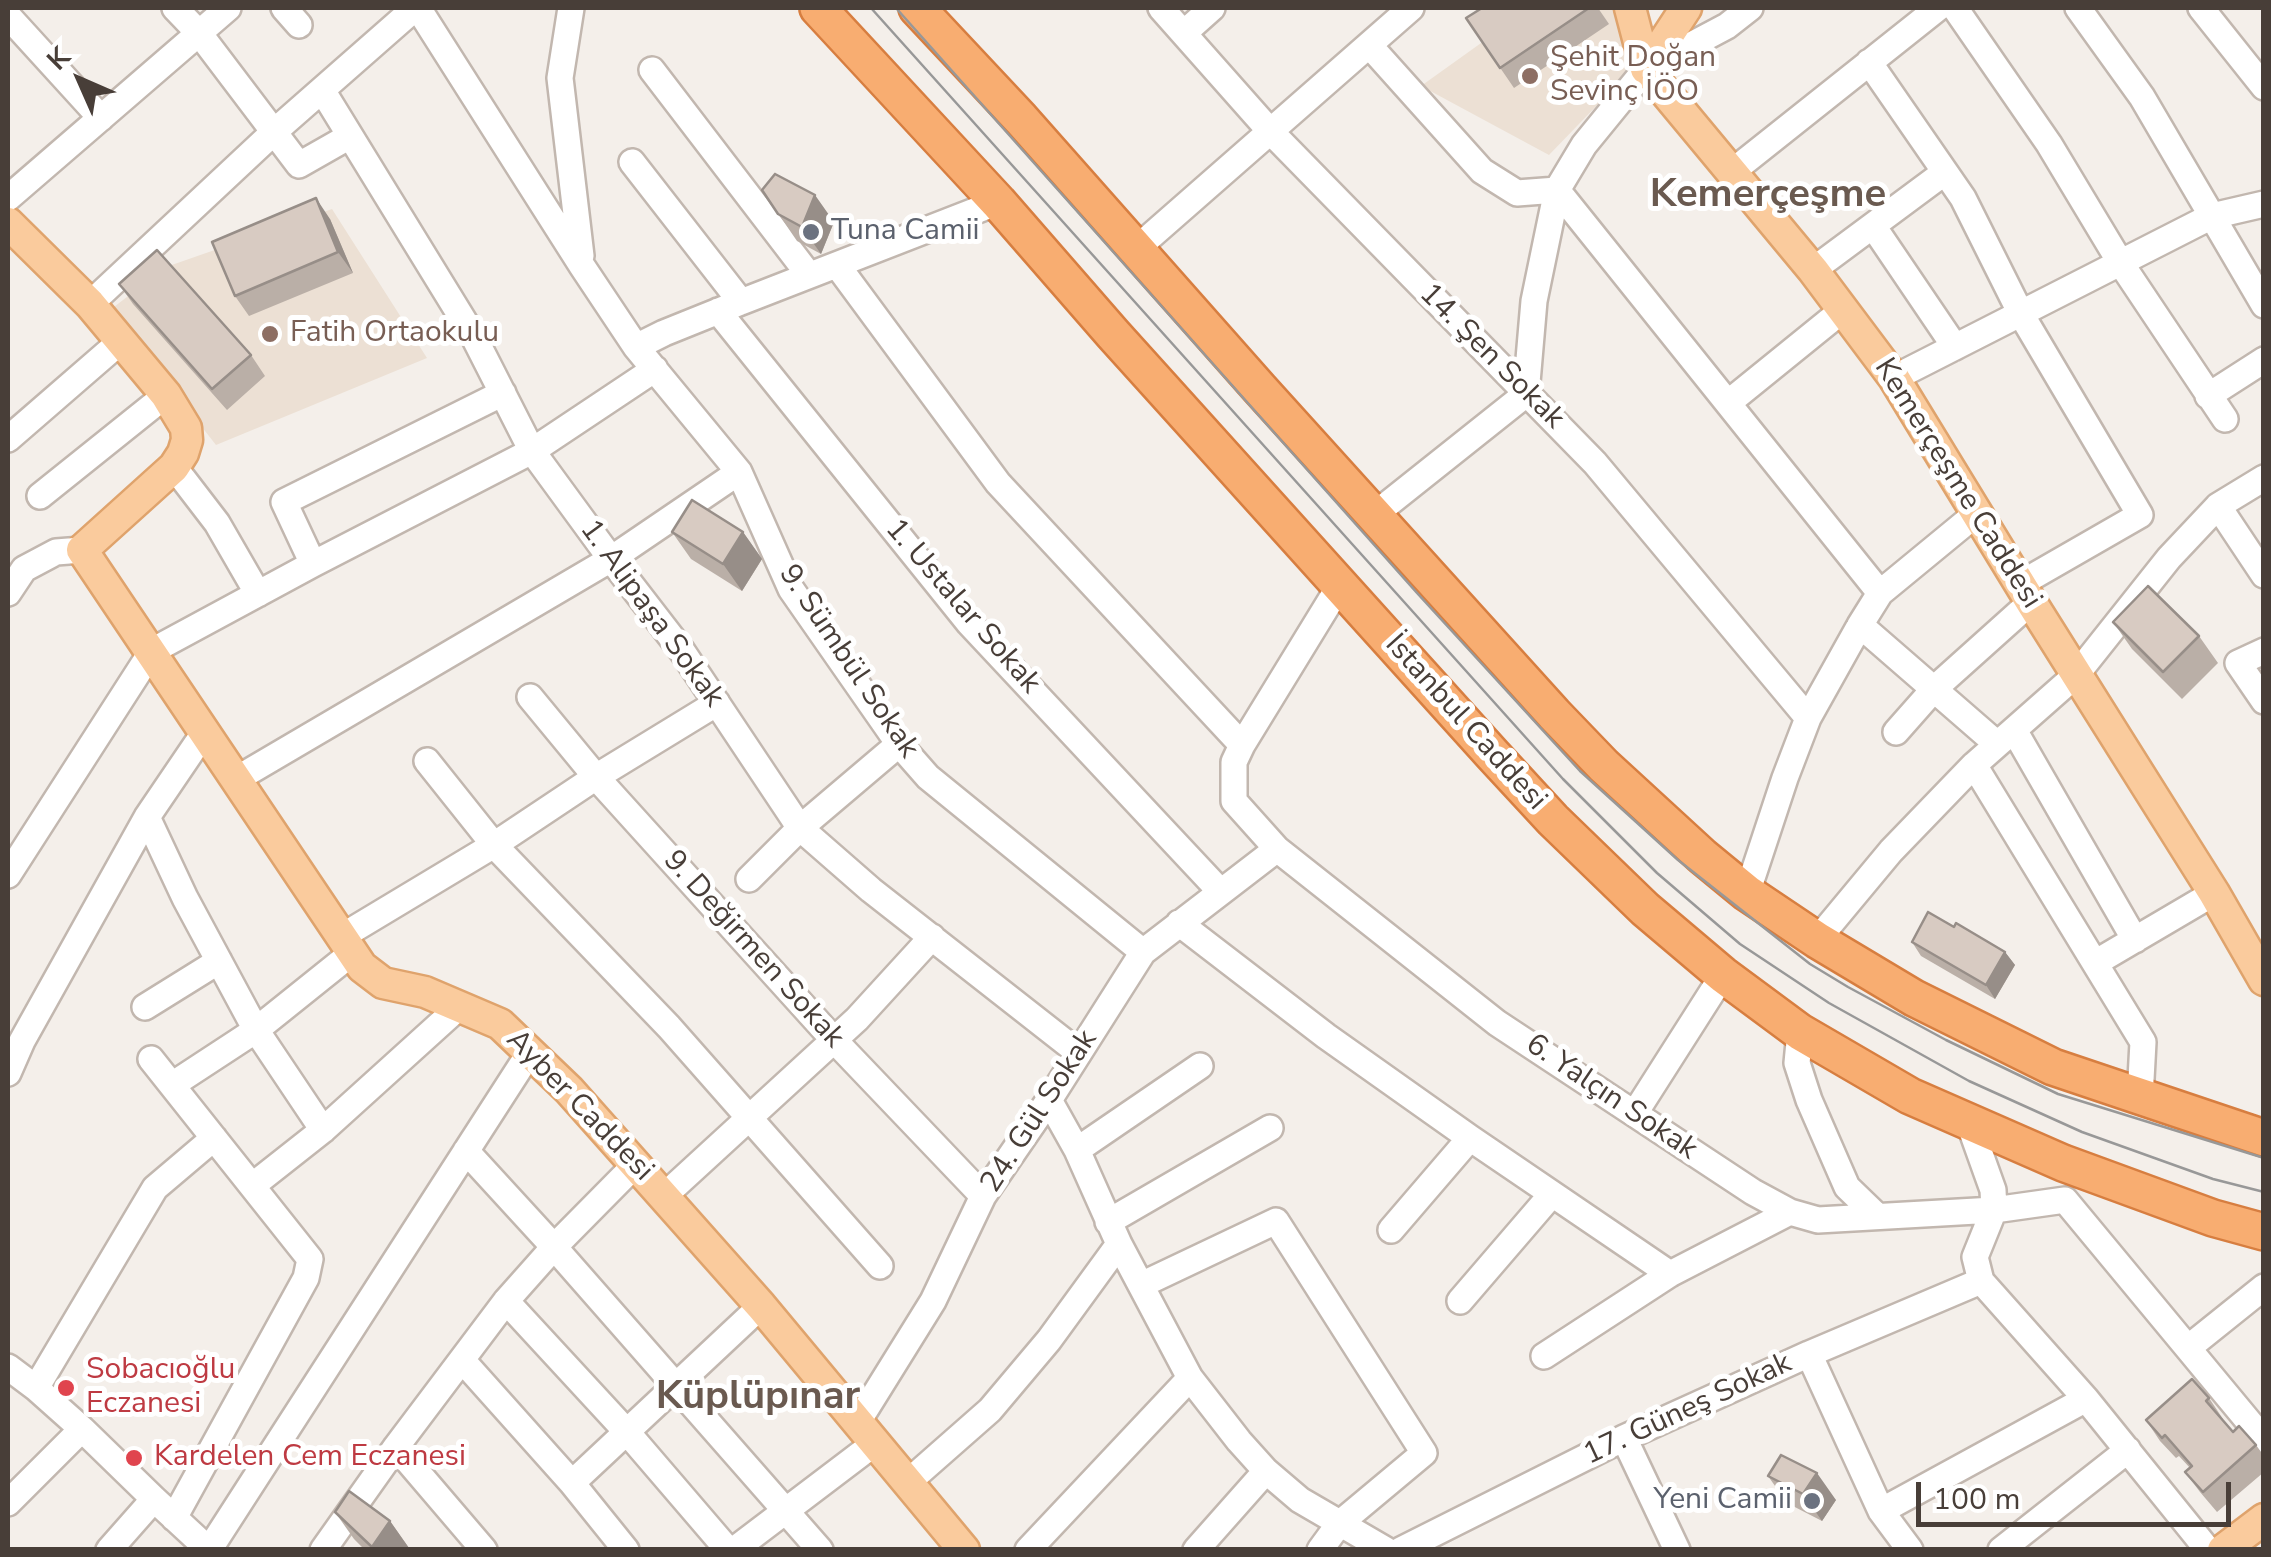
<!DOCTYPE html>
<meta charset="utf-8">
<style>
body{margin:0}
#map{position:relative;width:2271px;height:1557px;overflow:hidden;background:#f4efea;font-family:"Nunito Sans",sans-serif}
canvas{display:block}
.frame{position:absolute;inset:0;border:10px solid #483e38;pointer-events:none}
.north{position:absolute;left:30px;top:30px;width:100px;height:100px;-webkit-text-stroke:8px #fff;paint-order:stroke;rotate:315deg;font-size:28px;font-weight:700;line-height:40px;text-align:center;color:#483e38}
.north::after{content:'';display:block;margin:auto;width:35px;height:45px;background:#483e38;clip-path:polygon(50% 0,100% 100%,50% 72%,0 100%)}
.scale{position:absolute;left:1916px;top:1482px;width:315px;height:45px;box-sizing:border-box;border:5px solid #483e38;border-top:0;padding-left:12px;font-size:30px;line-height:35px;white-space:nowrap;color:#483e38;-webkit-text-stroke:8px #fff;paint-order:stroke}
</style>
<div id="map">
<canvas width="2271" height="1557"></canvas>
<div class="frame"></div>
<div class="north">K</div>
<div class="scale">100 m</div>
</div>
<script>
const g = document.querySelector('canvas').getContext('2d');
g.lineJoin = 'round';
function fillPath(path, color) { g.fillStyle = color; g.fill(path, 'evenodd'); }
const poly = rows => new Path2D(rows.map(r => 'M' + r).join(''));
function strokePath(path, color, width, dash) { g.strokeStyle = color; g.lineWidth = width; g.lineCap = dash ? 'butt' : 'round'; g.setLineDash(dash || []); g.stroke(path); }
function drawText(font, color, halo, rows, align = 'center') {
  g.font = font + ' "Nunito Sans",sans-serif'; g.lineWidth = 10; g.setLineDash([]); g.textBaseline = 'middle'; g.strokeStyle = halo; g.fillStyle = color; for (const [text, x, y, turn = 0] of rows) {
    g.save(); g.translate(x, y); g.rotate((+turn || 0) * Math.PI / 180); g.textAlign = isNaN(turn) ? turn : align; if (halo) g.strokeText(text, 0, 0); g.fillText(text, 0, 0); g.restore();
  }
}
fillPath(poly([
 [1530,8,1621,8,1635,66,1549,155,1421,86],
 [332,209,427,358,216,445,110,310,166,267]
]), '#ece0d4');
const minor = poly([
 [175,8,199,33,299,165,350,136],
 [284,8,299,25],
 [418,8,582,266,636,347,739,472,791,589,899,744,928,777,1143,952],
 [571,8,560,78,581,256],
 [1161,8,1270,131,1595,463,1808,718],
 [1955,8,2049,144,2120,262,2225,419],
 [2078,8,2142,97,2264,305],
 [2201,8,2264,87],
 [8,16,101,118],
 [1184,33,1212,8],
 [1369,45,1482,171,1517,193,1557,190,1880,593],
 [1869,62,1963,198,2021,314,2140,515,2020,584],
 [652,70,809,275],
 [322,90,475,339,532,451,611,559,682,651,800,828,871,890,1079,1053],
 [632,162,741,302],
 [1733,171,1938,8],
 [8,198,228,8],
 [1873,226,1955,347],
 [1136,249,1411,8],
 [837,265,998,483,1242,745],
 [1813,270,1945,172],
 [90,304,275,131,415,8],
 [718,311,969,623,1220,891],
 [636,347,664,333,741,302,998,202],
 [1894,378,2212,216,2264,204],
 [2208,396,2264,360],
 [1728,403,1844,309],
 [8,439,121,341],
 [174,467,217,523,258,594],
 [40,496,166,395],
 [2218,506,2264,575],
 [1374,515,1526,394,1534,301,1557,190,1584,145,1646,69,1727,26,1750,8],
 [313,564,284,502,503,393],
 [1340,585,1242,745,1234,762,1234,801,1277,849,1497,1023,1753,1192,1790,1212,1818,1220,1994,1210,2065,1200,2264,1440],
 [8,593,24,569,56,552,82,550],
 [1860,625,1997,744],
 [2264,651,2238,663,2264,701],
 [530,697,596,777,834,1040,983,1196],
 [2014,730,2135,940],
 [1896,732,1934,689,2031,602],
 [427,761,494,845,669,1027,880,1266],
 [1974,765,2143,1042,2140,1098],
 [235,780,611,559,739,472],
 [147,817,185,898,256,1030,323,1130],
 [8,875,152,651,313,564,532,451,655,369],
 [749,879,800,828,899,744],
 [1747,893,1785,778,1808,718,1860,625,1880,593,1976,514],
 [1179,923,1326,1036,1470,1138,1670,1274],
 [341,937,494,845,596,777,717,703],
 [1817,940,1891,851,1974,765,2076,675,2169,558,2218,506,2264,478],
 [2095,963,2214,893],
 [145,1007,219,961],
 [1800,1032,1797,1063,1809,1100,1847,1187,1876,1215],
 [151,1059,310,1259,306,1278,174,1518],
 [8,1073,22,1041,147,817,204,733],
 [172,1085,256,1030,352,953],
 [1049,1100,1077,1150,1119,1244,1190,1378,1239,1441,1266,1471,1300,1500,1386,1550],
 [1635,1113,1723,975],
 [1969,1123,1993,1190,1994,1210,1975,1257,1981,1281,2086,1399,2208,1550],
 [1077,1150,1200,1066],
 [466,1151,554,1247,820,1550],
 [252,1186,323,1130,460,1006],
 [664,1196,857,1019,932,937],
 [1108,1222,1270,1128],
 [1391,1230,1470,1138],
 [1141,1285,1276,1221,1424,1453,1339,1524,1320,1550],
 [506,1301,626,1431,728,1550],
 [1460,1301,1552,1194],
 [2188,1348,2264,1287],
 [1809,1354,1881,1511,1910,1550],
 [1544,1356,1670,1274,1790,1212],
 [462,1360,572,1483,626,1550],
 [8,1367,36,1388,82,1429,154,1499,209,1550],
 [36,1388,155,1188,214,1138],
 [859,1420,933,1301,983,1196,1049,1100,1143,952,1277,849],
 [1624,1438,1677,1550],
 [396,1447,484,1550],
 [572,1483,761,1306],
 [907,1483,990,1410,1049,1340,1119,1244],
 [8,1503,82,1429],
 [1881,1511,2086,1399],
 [109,1550,154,1499],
 [209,1550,530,1052],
 [323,1550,396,1447,506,1301,554,1247,636,1164],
 [734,1550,875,1443],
 [1028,1550,1190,1378],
 [1196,1550,1266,1471],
 [1401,1550,1624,1438,1809,1354,1981,1281],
 [2001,1550,2128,1450]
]);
const major = poly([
 [1630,8,1646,69,1813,270,1894,378,2031,602,2214,893,2264,980],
 [1646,69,1686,8],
 [8,223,90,304,166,395,186,428,187,440,183,453,174,467,82,550,362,967,383,983,425,992,500,1024,569,1090,761,1306,964,1550],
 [2223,1550,2264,1519]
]);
const highway = poly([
 [818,8,998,202,1113,334,1493,755,1553,820,1645,909,1723,975,1800,1032,1910,1096,2063,1163,2213,1218,2264,1232],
 [917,8,1021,119,1260,389,1554,714,1604,766,1702,856,1747,893,1817,940,1914,998,2053,1067,2264,1138]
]);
strokePath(minor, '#c2b7af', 30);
strokePath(major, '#dfa36c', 35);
strokePath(highway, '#d77e40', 40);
strokePath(minor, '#fff', 25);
strokePath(major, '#facb9d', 30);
strokePath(highway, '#f8ad71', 35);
strokePath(poly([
 [871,8,1563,779,1657,873,1740,944,1829,1003,1969,1081,2082,1132,2213,1179,2264,1192],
 [896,8,1417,593,1580,771,1678,860,1810,964,1848,987,1946,1040,2058,1094,2264,1158]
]), '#989898', 2.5);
fillPath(poly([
 [1482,8,1598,8,1609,24,1514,88,1466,18],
 [762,190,834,222,821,254,797,241],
 [330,219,353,273,249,316,235,296],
 [119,284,251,355,265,376,227,410,133,304],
 [672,532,743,532,762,559,742,591,691,559],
 [2113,622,2199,636,2218,663,2182,699,2132,649],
 [1954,927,2005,952,2015,965,1995,999,1921,956,1912,942],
 [2209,1398,2223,1419,2222,1420,2233,1432,2256,1445,2264,1456,2264,1472,2217,1512,2200,1492,2185,1472,2190,1468,2179,1456,2176,1458,2160,1441,2146,1420],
 [1768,1476,1836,1500,1822,1521,1787,1503],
 [335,1512,390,1521,409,1548,408,1550,365,1550,354,1539]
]), '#baafa7');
fillPath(poly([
 [815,195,834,222,821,254,802,227],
 [316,198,330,219,353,273,338,252],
 [743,532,762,559,742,591,723,564],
 [2005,952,2015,965,1995,999,1986,985],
 [1817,1473,1836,1500,1822,1521,1803,1494],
 [390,1521,409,1548,408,1550,374,1550,372,1547]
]), '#978e88');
const building = poly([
 [1482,8,1589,8,1500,68,1466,18,1482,8],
 [775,174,815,195,802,227,778,214,762,190,775,174],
 [316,198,338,252,235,296,212,242,316,198],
 [157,250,251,355,212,389,119,284,157,250],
 [692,500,743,532,723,564,672,532,692,500],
 [2148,586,2199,636,2163,672,2113,622,2148,586],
 [1928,912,1954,927,1956,923,2005,952,1986,985,1912,942,1928,912],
 [2192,1379,2209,1398,2206,1401,2233,1432,2239,1426,2256,1445,2203,1492,2185,1472,2192,1466,2165,1435,2162,1438,2146,1420,2192,1379],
 [1781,1455,1817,1473,1803,1494,1768,1476,1781,1455],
 [349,1491,390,1521,372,1547,335,1512,349,1491]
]);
fillPath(building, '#d8cbc2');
strokePath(building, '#978e88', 2.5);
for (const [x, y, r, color] of [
 [1530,76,10,"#8d6e63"],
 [811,232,10,"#6b7280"],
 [270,334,10,"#8d6e63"],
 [66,1388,10,"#e0444e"],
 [134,1458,10,"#e0444e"],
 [1812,1501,10,"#6b7280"]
]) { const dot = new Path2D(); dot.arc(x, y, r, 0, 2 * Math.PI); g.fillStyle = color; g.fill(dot); strokePath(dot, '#fff', 4); }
drawText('30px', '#785e54', '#fff', [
 ["Şehit Doğan",1550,59],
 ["Sevinç İÖO",1550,93],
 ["Fatih Ortaokulu",290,334]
], 'left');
drawText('30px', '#5b616d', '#fff', [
 ["Tuna Camii",831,232],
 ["Yeni Camii",1792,1501,"right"]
], 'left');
drawText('30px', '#483e38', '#fff', [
 ["14. Şen Sokak",1491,357,45],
 ["Kemerçeşme Caddesi",1957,484,58],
 ["1. Ustalar Sokak",962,607,49],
 ["1. Alipaşa Sokak",651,614,54],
 ["9. Sümbül Sokak",848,662,56],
 ["İstanbul Caddesi",1465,723,48],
 ["9. Değirmen Sokak",753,950,48],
 ["6. Yalçın Sokak",1611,1098,34],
 ["Ayber Caddesi",579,1106,46],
 ["24. Gül Sokak",1040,1112,-57],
 ["17. Güneş Sokak",1688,1410,-25]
]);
drawText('30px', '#be3a42', '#fff', [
 ["Sobacıoğlu",86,1371],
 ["Eczanesi",86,1405],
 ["Kardelen Cem Eczanesi",154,1458]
], 'left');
drawText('bold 40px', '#6a5a50', '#fff', [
 ["Kemerçeşme",1768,196],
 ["Küplüpınar",758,1398]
]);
</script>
